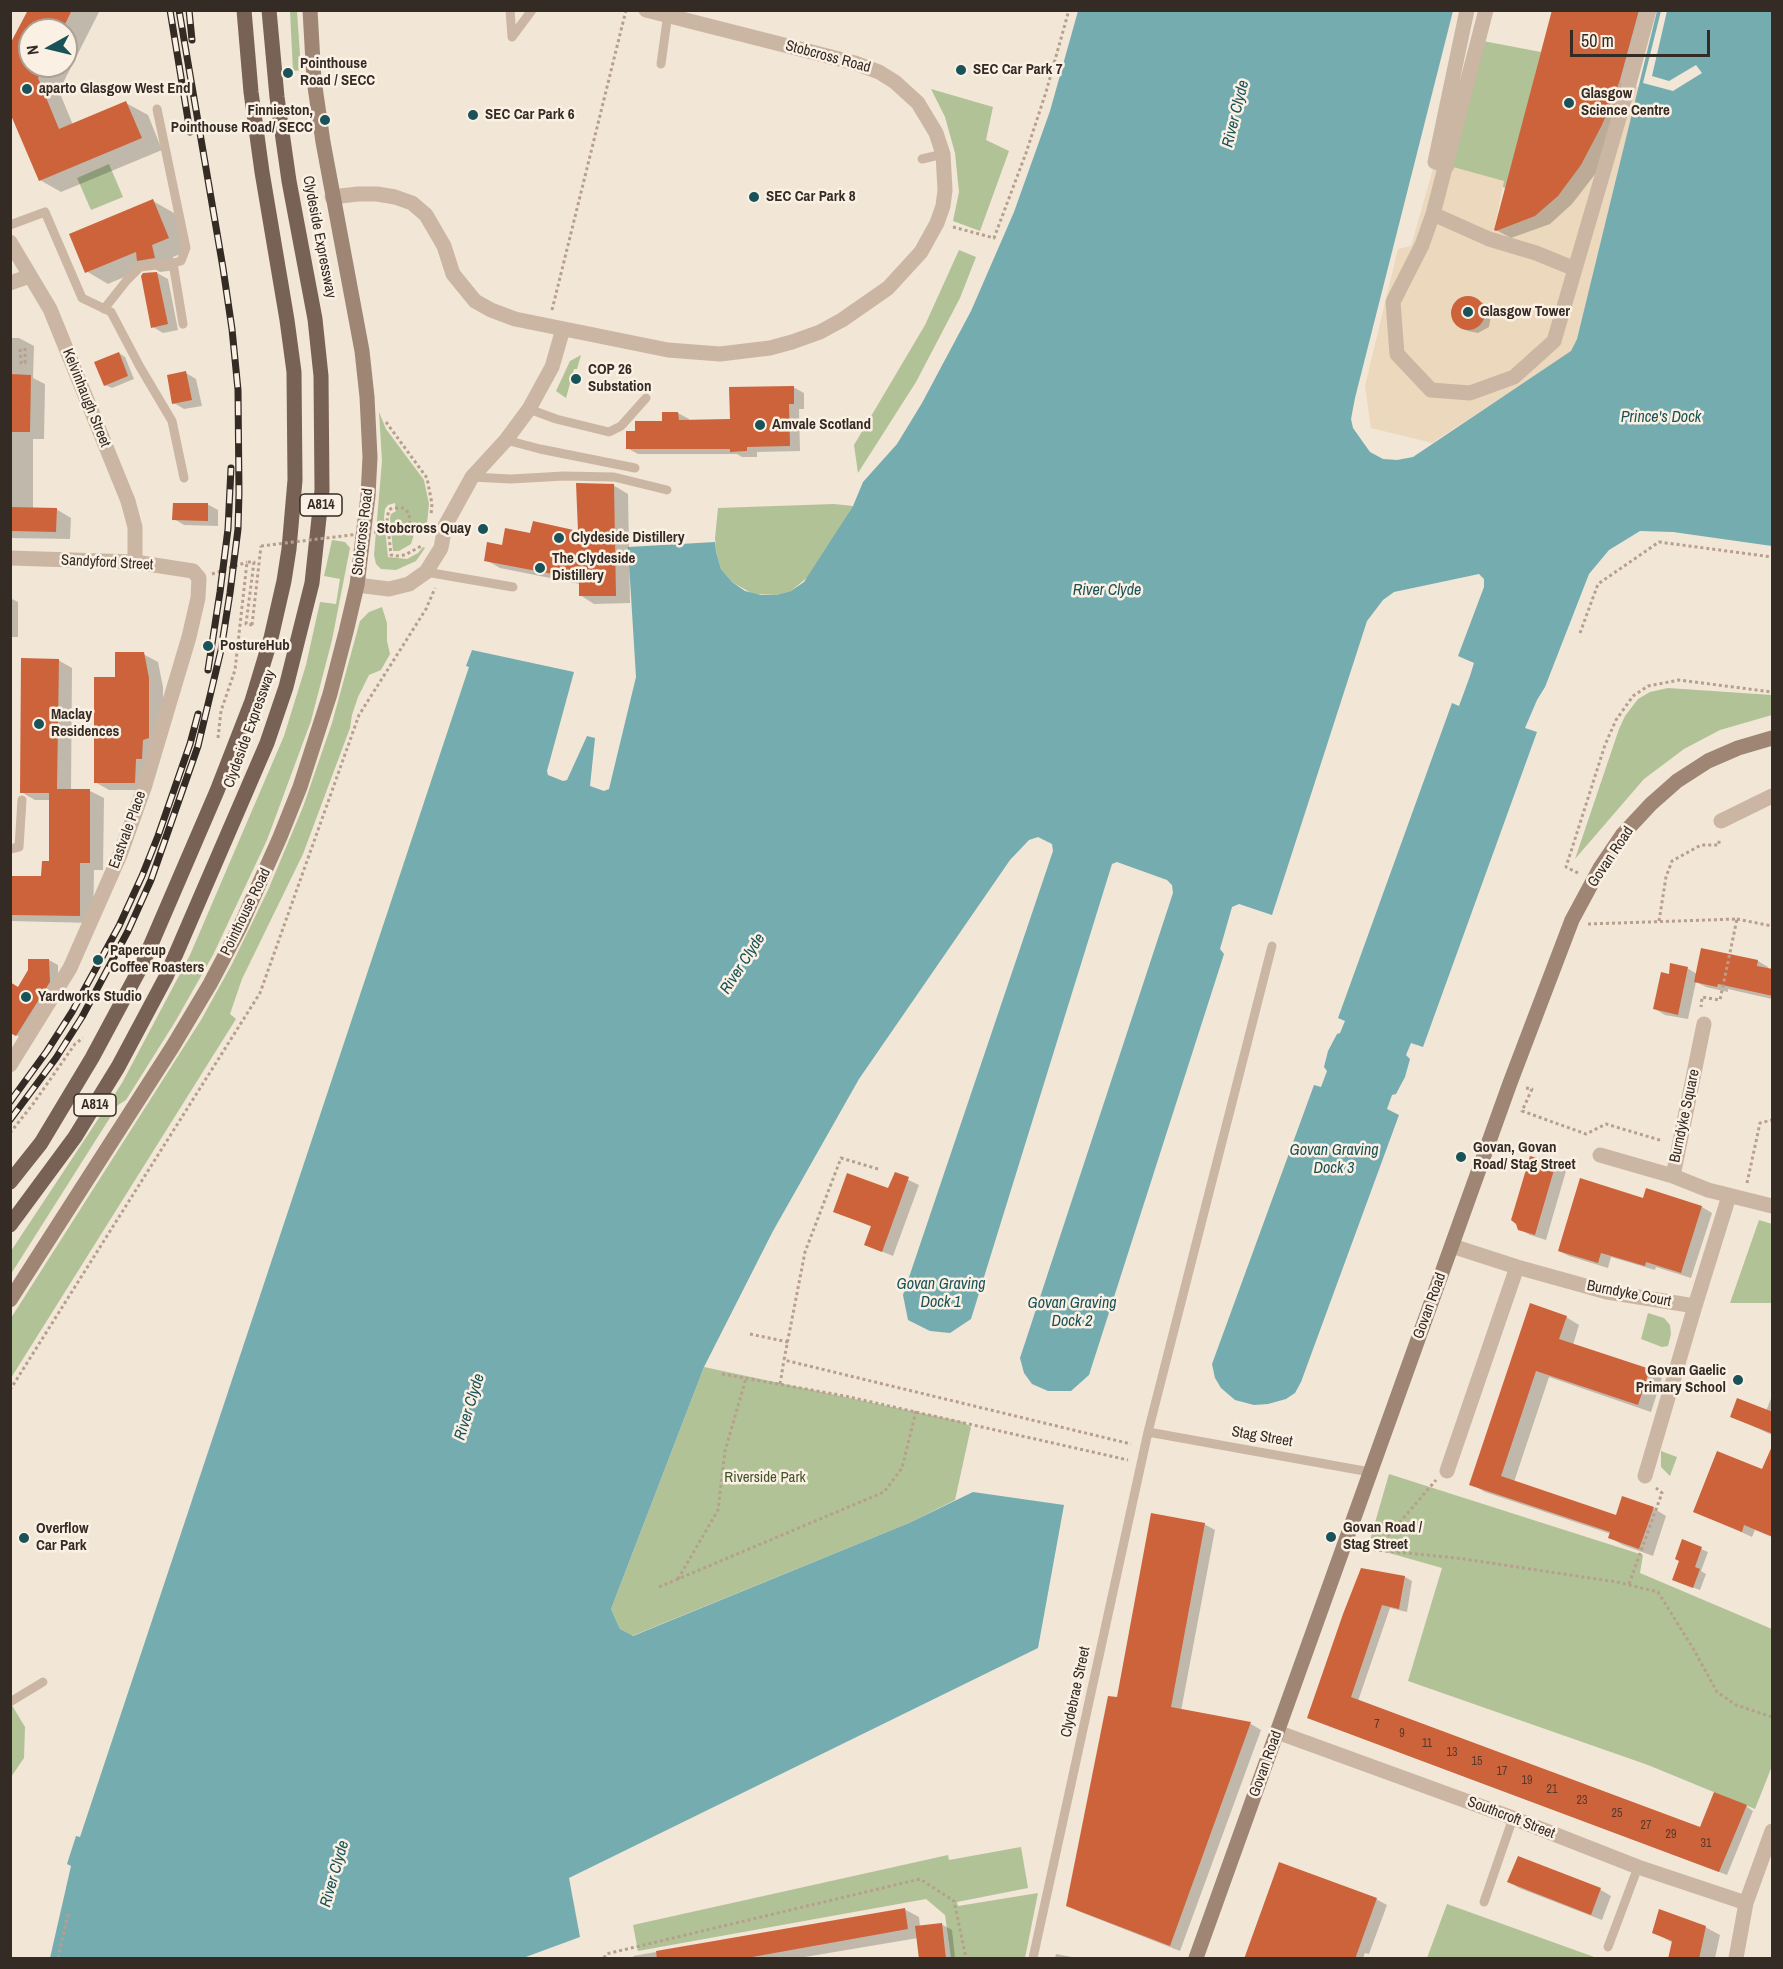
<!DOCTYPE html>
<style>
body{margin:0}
#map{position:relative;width:1783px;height:1969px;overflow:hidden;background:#f2e6d7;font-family:"Archivo Narrow",sans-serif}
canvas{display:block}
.frame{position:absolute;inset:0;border:12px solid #352b25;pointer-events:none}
.north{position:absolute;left:18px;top:18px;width:60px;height:60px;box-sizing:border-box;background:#faf0e3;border:2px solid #aba197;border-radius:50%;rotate:262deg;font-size:16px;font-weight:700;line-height:24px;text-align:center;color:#352b25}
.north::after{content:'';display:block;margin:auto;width:21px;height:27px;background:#195258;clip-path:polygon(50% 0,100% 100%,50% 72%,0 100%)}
.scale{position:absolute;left:1570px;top:30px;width:140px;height:27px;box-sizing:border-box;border:3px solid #352b25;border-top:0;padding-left:8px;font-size:18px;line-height:21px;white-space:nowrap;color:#352b25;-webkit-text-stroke:4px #faf0e3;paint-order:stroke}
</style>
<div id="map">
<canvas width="1783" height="1969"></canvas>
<div class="frame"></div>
<div class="north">N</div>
<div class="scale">50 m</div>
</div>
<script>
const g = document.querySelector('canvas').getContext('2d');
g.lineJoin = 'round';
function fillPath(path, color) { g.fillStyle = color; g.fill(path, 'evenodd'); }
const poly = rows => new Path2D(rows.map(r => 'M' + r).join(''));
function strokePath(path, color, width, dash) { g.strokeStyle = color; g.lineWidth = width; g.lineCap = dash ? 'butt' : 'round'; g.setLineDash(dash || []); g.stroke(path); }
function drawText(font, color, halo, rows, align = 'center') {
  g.font = font + ' "Archivo Narrow",sans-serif'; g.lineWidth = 5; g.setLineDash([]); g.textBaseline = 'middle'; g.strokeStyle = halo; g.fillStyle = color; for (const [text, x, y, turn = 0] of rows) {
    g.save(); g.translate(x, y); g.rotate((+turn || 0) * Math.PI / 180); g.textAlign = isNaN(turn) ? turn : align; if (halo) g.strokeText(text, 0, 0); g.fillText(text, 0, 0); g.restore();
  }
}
fillPath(poly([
 [290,11,297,11,301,70,293,71],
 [1483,41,1541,52,1506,188,1451,173],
 [931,89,993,107,986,140,1009,151,980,231,953,221,959,192,955,153,945,117],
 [109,164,123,197,91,210,77,178],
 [959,250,976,257,960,298,916,382,858,473,854,445,925,325],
 [581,355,577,369,574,369,566,398,556,391,570,361],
 [379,412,386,429,424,480,429,504,427,523,424,523,422,530,416,528,411,544,399,551,393,551,390,518,391,514,396,511,395,503,388,505,385,509,384,518,388,557,407,559,418,553,423,547,425,548,416,561,396,570,381,569,376,564,374,555,382,461],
 [834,504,853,506,809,576,791,591,776,595,753,594,732,582,721,569,716,552,715,538,718,508],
 [332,540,345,542,350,548,332,640,311,721,267,840,213,955,175,1022,126,1100,118,1105,11,1274,11,1251,122,1083,190,955,284,736,306,665,320,602,336,604,340,579,324,576],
 [382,607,387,623,387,641,390,654,381,670,369,675,358,697,352,715,350,728,303,854,242,979,230,1014,236,1019,11,1378,11,1318,201,1020,232,964,268,890,303,807,332,723,360,621,369,612],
 [1668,688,1772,695,1772,715,1720,730,1684,749,1644,779,1575,859,1619,729,1625,716,1638,699,1650,692],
 [1759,1220,1772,1224,1772,1303,1730,1303],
 [1648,1313,1664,1318,1670,1325,1671,1334,1668,1346,1662,1347,1641,1339],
 [704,1367,963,1422,971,1427,955,1500,909,1523,632,1636,620,1629,611,1609],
 [1661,1451,1677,1457,1670,1476,1661,1467],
 [1389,1474,1643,1555,1640,1573,1772,1629,1772,1766,1755,1809,1648,1765,1408,1681,1442,1568,1368,1547],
 [10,1702,25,1727,24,1758,11,1777],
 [1021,1847,1028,1888,957,1902,958,1906,1038,1893,1025,1958,951,1958,945,1915,926,1899,638,1951,633,1925,948,1855,949,1860],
 [1447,1904,1597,1958,1427,1958]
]), '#b2c297');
fillPath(poly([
 [1619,82,1639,87,1577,339,1571,352,1432,443,1371,428,1365,386,1398,249,1411,246,1435,162,1504,181,1494,231,1535,216,1558,196,1581,165,1602,125],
 [1465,296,1476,298,1481,302,1485,312,1482,323,1471,330,1459,328,1452,319,1451,307,1455,302]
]), '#ebd8bd');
fillPath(poly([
 [1078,11,1453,11,1355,398,1351,419,1353,428,1370,452,1383,459,1397,460,1413,457,1571,351,1577,339,1657,11,1772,11,1772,546,1673,532,1640,531,1609,550,1589,574,1545,687,1537,700,1525,728,1537,732,1423,1047,1411,1043,1406,1055,1410,1059,1405,1077,1396,1094,1392,1095,1387,1109,1399,1115,1301,1382,1295,1393,1286,1399,1268,1404,1254,1405,1235,1400,1221,1388,1215,1378,1212,1364,1314,1085,1321,1087,1327,1071,1324,1067,1328,1051,1337,1034,1340,1033,1345,1021,1338,1018,1452,703,1459,706,1470,676,1474,663,1458,656,1484,587,1484,579,1479,574,1394,592,1383,600,1367,621,1272,915,1239,904,1232,907,1220,949,1224,954,1089,1375,1071,1391,1048,1391,1032,1384,1024,1373,1020,1358,1173,893,1172,885,1167,880,1117,862,1112,864,971,1319,950,1333,930,1331,908,1320,903,1295,1053,851,1052,844,1038,837,1029,840,1010,860,859,1079,773,1231,704,1367,611,1609,620,1629,633,1636,909,1523,973,1492,1064,1505,1038,1648,569,1878,580,1937,523,1958,50,1958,71,1866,67,1864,76,1836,80,1837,469,667,466,666,472,650,574,672,547,771,548,775,563,781,567,780,587,736,595,738,590,786,604,791,609,789,636,677,628,547,715,542,716,552,721,569,732,582,745,591,761,595,776,595,791,591,804,582,853,506,863,482,897,444,922,403,971,311,1014,212,1050,111]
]), '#75acb0');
fillPath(poly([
 [1661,11,1667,11,1652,76,1669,81,1696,65,1702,73,1673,91,1643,83]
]), '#f2e6d7');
fillPath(poly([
 [29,10,100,10,59,91,73,125,126,103,148,115,162,150,61,192,40,180,10,109],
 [30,30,66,30,66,66,30,66],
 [1553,10,1658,10,1654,16,1596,173,1572,204,1550,224,1511,238,1496,230],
 [153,201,174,213,190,250,173,257,176,270,160,272,150,266,108,284,86,271],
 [157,273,168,279,178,330,163,333,153,327],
 [1465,297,1476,299,1483,303,1487,307,1491,316,1489,327,1478,333,1468,331,1460,327,1453,318,1452,313,1456,303],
 [10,338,19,338,34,346,33,378,45,384,44,439,33,439,33,509,56,509,71,518,70,539,10,538],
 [119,353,125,357,134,379,112,388,105,385],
 [186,373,196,379,202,406,184,409,174,403],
 [793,387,804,393,804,409,799,409,800,451,757,452,757,457,742,457,737,454,638,454,627,448,637,433,663,422,678,413,689,419,689,422,731,420],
 [613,485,628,494,630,603,594,604,580,595,580,584,500,568,486,560,503,546,532,534,579,532],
 [207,504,218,510,218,526,184,525,174,519],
 [10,598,18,602,18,637,10,637],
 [143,654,158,662,163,687,163,746,149,790,109,790,95,782,116,679],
 [58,660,72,668,71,790,90,791,104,798,103,870,94,870,93,923,10,921,10,877,43,877,50,862,51,800,35,800,21,792],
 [1702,950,1758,961,1768,967,1768,970,1772,971,1772,999,1728,989,1728,992,1706,987,1696,982,1688,1019,1665,1015,1655,1009,1670,975,1687,968,1697,974],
 [29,960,49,960,58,965,58,988,26,1040,10,1032,19,989,29,971],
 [1555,1165,1566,1171,1546,1240,1530,1235,1519,1229,1517,1223],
 [896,1174,919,1185,893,1256,866,1245,872,1227,835,1211,889,1190],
 [1647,1189,1702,1207,1712,1213,1691,1278,1656,1267,1655,1270,1611,1257,1608,1268,1569,1256,1559,1251,1644,1200],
 [1566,1317,1579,1325,1573,1345,1649,1371,1662,1378,1651,1412,1549,1377,1514,1482,1617,1517,1653,1508,1666,1516,1653,1556,1623,1545,1610,1538,1611,1534,1485,1492,1471,1484],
 [1772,1396,1772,1435,1731,1416,1766,1411],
 [1772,1446,1772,1537,1755,1530,1752,1537,1694,1511,1762,1471],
 [1204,1524,1215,1530,1181,1711,1251,1724,1261,1730,1180,1951,1078,1911,1067,1905,1118,1699],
 [1683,1541,1708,1552,1701,1571,1706,1574,1700,1590,1681,1583],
 [1362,1570,1405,1577,1412,1581,1407,1612,1390,1608,1358,1701,1701,1829,1746,1806,1753,1811,1727,1875,1316,1721],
 [1518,1858,1601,1890,1611,1896,1602,1920,1519,1888,1509,1882],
 [1376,1899,1387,1905,1369,1954,1365,1953,1363,1958,1245,1958],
 [904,1909,919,1917,920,1927,941,1924,952,1930,955,1958,921,1958,918,1938,799,1958,634,1958,633,1956],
 [1705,1927,1720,1935,1715,1958,1670,1958,1673,1943,1654,1932],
 [1056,1954,1077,1958,1055,1958]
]), '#0003');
fillPath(poly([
 [28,10,72,10,62,30,30,30,30,66,44,66,38,78,59,129,126,101,142,138,39,181,10,113,10,44],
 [1552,10,1639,10,1620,80,1602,125,1581,165,1558,196,1535,216,1496,231,1494,230],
 [153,199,169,238,152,245,155,258,137,261,136,252,85,273,69,234],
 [157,272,168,324,151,328,141,276,143,273],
 '1451 313a17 17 0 1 1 34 0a17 17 0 1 1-34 0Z',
 [119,352,128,376,104,386,94,362],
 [186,371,192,400,172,404,167,375],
 [10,374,31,375,30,432,10,432],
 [794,386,794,404,789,404,790,446,747,447,747,451,730,452,730,449,626,449,626,431,635,431,635,421,662,421,662,412,678,412,679,420,730,419,729,387],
 [576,483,614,484,616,596,579,596,579,579,484,561,487,542,502,545,505,528,530,533,533,521,578,531],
 [173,503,208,503,208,521,172,520],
 [10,507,57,508,56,532,10,531],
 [115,652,144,652,149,678,149,738,143,740,142,759,136,759,135,783,94,783,94,677,115,677],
 [21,658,59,659,57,789,90,789,90,863,80,863,80,916,10,915,10,876,41,876,42,861,49,861,49,793,20,793],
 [1701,948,1758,960,1757,966,1773,969,1773,996,1718,984,1717,987,1694,982],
 [28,959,49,959,50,982,16,1036,10,1033,10,982,18,987,28,970],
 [1670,963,1688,967,1678,1015,1653,1009,1661,972,1669,974],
 [1530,1156,1556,1163,1535,1235,1518,1230,1516,1224,1511,1220],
 [895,1172,909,1177,882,1252,864,1245,871,1226,833,1212,847,1173,888,1188],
 [1580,1178,1643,1198,1646,1188,1702,1206,1681,1273,1646,1262,1645,1266,1601,1253,1598,1263,1558,1251],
 [1530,1303,1567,1316,1559,1339,1650,1369,1638,1405,1536,1371,1501,1476,1616,1515,1622,1496,1654,1507,1639,1549,1608,1538,1610,1532,1469,1485],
 [1737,1398,1773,1412,1773,1434,1730,1417],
 [1773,1444,1773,1537,1744,1525,1742,1532,1693,1512,1717,1451,1762,1469],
 [1151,1513,1205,1523,1171,1707,1251,1722,1170,1946,1066,1906,1108,1696,1117,1697],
 [1682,1539,1702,1547,1695,1567,1700,1569,1693,1588,1672,1580,1679,1561,1675,1559],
 [1361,1568,1405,1576,1399,1609,1382,1605,1351,1697,1700,1827,1714,1792,1747,1805,1719,1872,1307,1718,1343,1614],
 [1518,1856,1601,1888,1591,1915,1507,1882],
 [1279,1862,1377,1898,1355,1959,1244,1959],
 [905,1908,908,1929,741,1959,657,1959,656,1951],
 [1659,1909,1706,1926,1699,1959,1668,1959,1672,1941,1652,1933],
 [942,1923,946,1959,919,1959,915,1926]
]), '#cc633b');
strokePath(poly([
 [953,227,994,238,1026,153,1046,92,1069,10],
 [552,310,626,10],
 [20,349,21,363,25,363,25,348],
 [386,422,427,478,432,504,431,515],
 [400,529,408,527,410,525,409,513,403,508,392,508,389,510,387,518,391,555,396,556,405,555,423,545],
 [212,574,247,562],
 [252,625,261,546],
 [1580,633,1598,584,1659,542,1772,557],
 [218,738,221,711,235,670,247,562,254,562,246,624,252,625],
 [1578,873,1566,867,1605,745,1616,720,1633,696,1648,686,1679,680,1772,692],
 [1737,919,1772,926],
 [1659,921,1666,877,1672,861,1701,845,1719,845,1719,838],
 [1588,924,1737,919,1720,1000,1702,997,1701,1007],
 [1526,1088,1532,1089,1522,1111,1586,1134,1606,1124,1663,1141],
 [10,1133,33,1104,75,1044,83,1038],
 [878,1169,841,1158,805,1252,784,1360,1131,1444],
 [1747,1183,1760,1123,1772,1120],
 [750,1334,788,1342],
 [722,1374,845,1396,1128,1460],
 [780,1384,784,1360],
 [10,1390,260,993,359,715,426,609,435,588],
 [1362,1545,1376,1550,1457,1558,1617,1582,1658,1592,1694,1650,1717,1692,1736,1705,1772,1717],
 [1376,1550,1436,1480],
 [678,1579,718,1510,725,1451,746,1378],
 [1629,1584,1662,1493,1656,1488],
 [659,1587,884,1492,902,1468,916,1411],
 [58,1958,68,1914],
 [604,1958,606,1954,920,1879,954,1901,966,1958]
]), '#b6a08d', 3, [3, 3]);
strokePath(poly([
 [510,10,512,37],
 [512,37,532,10],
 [661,64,668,13],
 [157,109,186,248,181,261,173,263],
 [922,159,943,154],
 [10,225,45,212,82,298,111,312,140,367,172,421,184,478],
 [104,309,127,280,140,267,173,263,183,324],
 [529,409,556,419,609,432,621,426,646,398],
 [506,440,540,449,635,468],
 [472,477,511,479,564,476,614,477,667,490],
 [426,572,513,587],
 [10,849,19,847,22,800],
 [1148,1432,1370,1472],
 [10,1702,43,1682],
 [1484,1902,1513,1818],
 [1608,1947,1638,1867],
 [1033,1958,1148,1432,1272,946]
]), '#cbb6a3', 9);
strokePath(poly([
 [1486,10,1433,214,1489,239,1536,253,1575,269],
 [1447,166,1435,162,1467,10],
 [332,197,358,194,377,194,395,197,412,203,426,215,444,246,453,274,475,301,491,310,515,319,668,350,720,354,770,348,792,342,820,332,842,320,888,288,921,252,937,223,943,206,945,190,943,154,936,133,918,103,895,82,879,72,855,63,646,10],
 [1433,214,1422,245,1393,302,1397,354,1431,390,1470,393,1514,377,1554,341,1629,84,1649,10],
 [10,242,50,309,128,501,135,527,135,562],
 [10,283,30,276],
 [10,558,135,562,193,571,199,578,198,598,189,637,144,788,120,855,70,968,10,1065],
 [357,585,389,589,409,584,426,572,441,548,445,526,472,477,506,440,529,409,552,367,563,329],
 [1721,821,1772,796],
 [1704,1024,1673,1176,1708,1190,1772,1206],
 [1600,1155,1673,1176],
 [1452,1246,1517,1267,1607,1292,1695,1306,1729,1196],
 [1447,1471,1517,1267],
 [1645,1476,1695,1306],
 [1277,1732,1513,1818,1638,1867,1746,1903],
 [1736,1958,1746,1903,1772,1831]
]), '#cbb6a3', 15);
strokePath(poly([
 [10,1300,173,1046,210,984,240,927,280,837,300,787,330,694,346,632,357,585,368,496,370,457,367,397,362,351,323,142,314,80,310,10],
 [1196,1958,1510,1083,1572,920,1600,868,1623,834,1651,804,1677,781,1708,761,1738,748,1772,738]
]), '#9e8574', 15);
strokePath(poly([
 [10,1182,41,1143,92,1058,143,963,217,791,252,701,271,638,284,581,289,549,295,480,294,372,287,320,262,172,251,92,244,10],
 [10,1225,75,1137,118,1067,166,977,267,743,286,687,312,583,322,490,321,376,315,319,289,181,277,97,269,10]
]), '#786255', 15);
const rail = poly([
 [170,10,190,132],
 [189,10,192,40],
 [208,670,220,592,228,529,231,468],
 [10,1102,47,1051,72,1012,119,926,142,876,158,836,190,744,198,714],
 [10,1120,56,1058,82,1017,128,931,151,880,198,746,221,650,230,593,238,529,239,493,238,390,232,329,223,268,179,10]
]);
strokePath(rail, '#352b25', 7);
strokePath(rail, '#faf0e3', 4.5, [14]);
strokePath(poly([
 [261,546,400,529]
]), '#b6a08d', 3, [3, 3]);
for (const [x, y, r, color] of [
 [961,70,6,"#195258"],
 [288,73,6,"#195258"],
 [27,89,6,"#195258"],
 [1569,103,6,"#195258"],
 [473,115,6,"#195258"],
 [325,120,6,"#195258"],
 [754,197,6,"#195258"],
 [1468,312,6,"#195258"],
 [576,379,6,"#195258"],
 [760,425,6,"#195258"],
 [483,529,6,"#195258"],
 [559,538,6,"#195258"],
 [540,568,6,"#195258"],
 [208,646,6,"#195258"],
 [39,724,6,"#195258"],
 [98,960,6,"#195258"],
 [26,997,6,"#195258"],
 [1461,1157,6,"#195258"],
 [1738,1380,6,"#195258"],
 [1331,1537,6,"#195258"],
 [24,1538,6,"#195258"]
]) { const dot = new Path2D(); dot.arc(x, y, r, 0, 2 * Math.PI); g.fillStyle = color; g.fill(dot); strokePath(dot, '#faf0e3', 2); }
drawText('12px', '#5b392a', null, [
 ["7",1377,1725],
 ["9",1402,1734],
 ["11",1427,1744],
 ["13",1452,1753],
 ["15",1477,1762],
 ["17",1502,1772],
 ["19",1527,1781],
 ["21",1552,1790],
 ["23",1582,1801],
 ["25",1617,1814],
 ["27",1646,1826],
 ["29",1671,1835],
 ["31",1706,1844]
]);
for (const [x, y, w] of [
 [321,505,42],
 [95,1105,42]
]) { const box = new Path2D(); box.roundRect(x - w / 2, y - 11, w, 22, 4.5); g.fillStyle = '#faf0e3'; g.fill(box); strokePath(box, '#352b25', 1.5); }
drawText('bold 14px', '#352b25', null, [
 ["A814",321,505],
 ["A814",95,1105]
]);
drawText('15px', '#352b25', '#faf0e3', [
 ["Stobcross Road",828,57,15],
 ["Clydeside Expressway",319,237,79],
 ["Kelvinhaugh Street",86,398,68],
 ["Stobcross Road",363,532,-83],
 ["Sandyford Street",107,563,3],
 ["Clydeside Expressway",250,729,-70],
 ["Eastvale Place",128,830,-70],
 ["Govan Road",1611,857,-56],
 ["Pointhouse Road",246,912,-64],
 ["Burndyke Square",1685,1116,-78],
 ["Burndyke Court",1629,1294,11],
 ["Govan Road",1430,1306,-70],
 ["Stag Street",1262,1437,10],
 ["Clydebrae Street",1076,1692,-78],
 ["Govan Road",1266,1764,-70],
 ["Southcroft Street",1511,1818,21]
]);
drawText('bold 15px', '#352b25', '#faf0e3', [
 ["Pointhouse",300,64],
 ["Road / SECC",300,81],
 ["SEC Car Park 7",973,70],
 ["aparto Glasgow West End",39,89],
 ["Glasgow",1581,94],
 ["Science Centre",1581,111],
 ["Finnieston,",313,111,"right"],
 ["Pointhouse Road/ SECC",313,128,"right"],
 ["SEC Car Park 6",485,115],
 ["SEC Car Park 8",766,197],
 ["Glasgow Tower",1480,312],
 ["COP 26",588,370],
 ["Substation",588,387],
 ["Amvale Scotland",772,425],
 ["Stobcross Quay",471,529,"right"],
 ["Clydeside Distillery",571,538],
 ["The Clydeside",552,559],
 ["Distillery",552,576],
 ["PostureHub",220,646],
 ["Maclay",51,715],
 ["Residences",51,732],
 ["Papercup",110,951],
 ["Coffee Roasters",110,968],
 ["Yardworks Studio",38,997],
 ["Govan, Govan",1473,1148],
 ["Road/ Stag Street",1473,1165],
 ["Govan Gaelic",1726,1371,"right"],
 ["Primary School",1726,1388,"right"],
 ["Govan Road /",1343,1528],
 ["Stag Street",1343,1545],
 ["Overflow",36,1529],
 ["Car Park",36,1546]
], 'left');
drawText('15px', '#425428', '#faf0e3', [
 ["Riverside Park",765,1478]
]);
drawText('italic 16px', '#195258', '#faf0e3', [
 ["River Clyde",1236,114,-76],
 ["Prince's Dock",1661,418],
 ["River Clyde",1107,591],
 ["River Clyde",743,964,-57],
 ["Govan Graving",1334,1151],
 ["Dock 3",1334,1169],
 ["Govan Graving",941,1285],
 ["Dock 1",941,1303],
 ["Govan Graving",1072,1304],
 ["Dock 2",1072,1322],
 ["River Clyde",470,1407,-73],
 ["River Clyde",335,1874,-74]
]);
</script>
